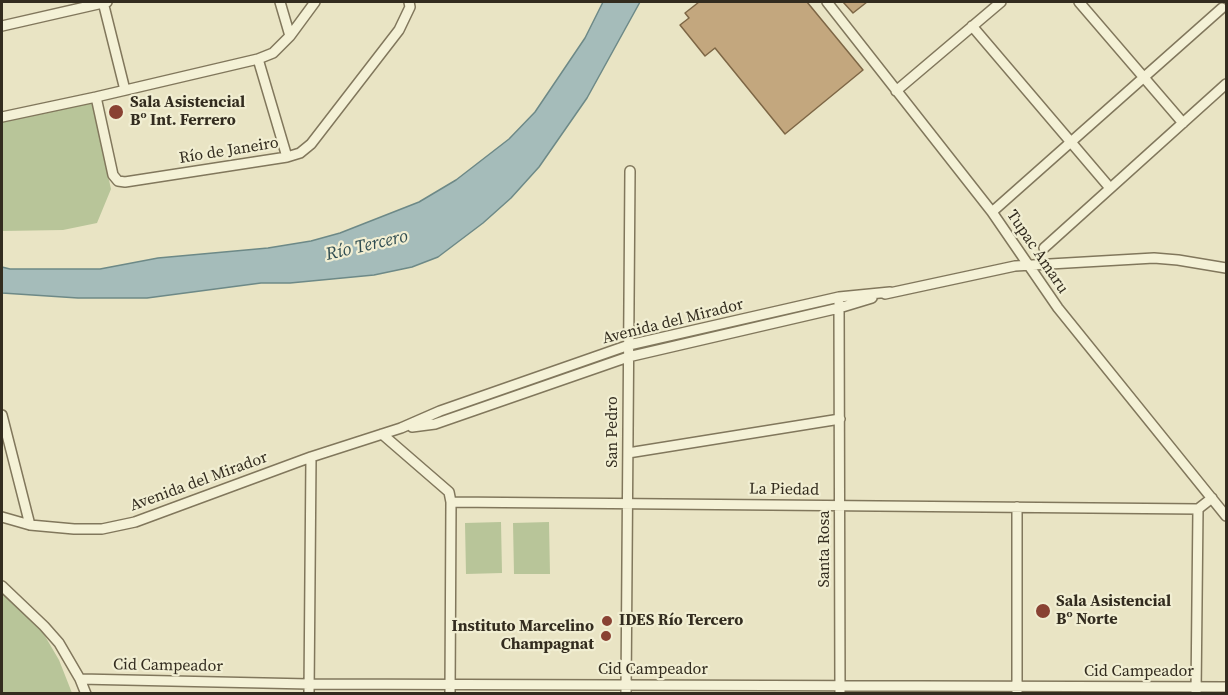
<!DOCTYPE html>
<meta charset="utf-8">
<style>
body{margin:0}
#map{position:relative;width:1228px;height:695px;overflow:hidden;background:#e9e4c4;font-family:"Source Serif 4",serif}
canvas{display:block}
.frame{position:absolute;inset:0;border:3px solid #332c1f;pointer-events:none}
</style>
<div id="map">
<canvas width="1228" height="695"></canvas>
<div class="frame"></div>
</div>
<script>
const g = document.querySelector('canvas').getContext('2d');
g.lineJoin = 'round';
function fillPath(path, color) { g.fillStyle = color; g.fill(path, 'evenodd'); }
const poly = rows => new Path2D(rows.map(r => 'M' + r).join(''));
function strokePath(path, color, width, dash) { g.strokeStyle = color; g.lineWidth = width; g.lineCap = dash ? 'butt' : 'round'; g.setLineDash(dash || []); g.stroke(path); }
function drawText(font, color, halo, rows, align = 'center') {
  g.font = font + ' "Source Serif 4",serif'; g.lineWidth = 4.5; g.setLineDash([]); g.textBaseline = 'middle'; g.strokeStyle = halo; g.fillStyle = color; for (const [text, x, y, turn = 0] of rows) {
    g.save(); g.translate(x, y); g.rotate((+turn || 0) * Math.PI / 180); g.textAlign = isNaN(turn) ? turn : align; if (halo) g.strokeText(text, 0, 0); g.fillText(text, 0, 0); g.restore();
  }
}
fillPath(poly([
 [92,103,111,189,97,223,63,230,2,231,2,121],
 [501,522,502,573,466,574,465,523],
 [549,522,550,574,514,574,513,523],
 [2,593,42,631,59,660,72,693,2,693]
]), '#b8c599');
const water = poly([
 [603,2,640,2,587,98,539,167,511,198,483,223,438,257,412,267,374,275,290,283,261,283,147,298,78,298,2,293,2,267,10,269,100,269,158,258,268,248,311,241,340,233,419,202,456,180,509,139,535,112,585,38,603,2]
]);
fillPath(water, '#a5bcba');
strokePath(water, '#6d8987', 1.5);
const building = poly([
 [699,2,807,2,863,70,785,134,715,48,705,56,680,25,689,18,685,13,699,2],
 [843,2,867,2,853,13,843,2]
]);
fillPath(building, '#c3a77e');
strokePath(building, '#7d6645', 1.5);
const street = poly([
 [103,2,125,90],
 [280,2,290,36],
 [827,2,992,212,1058,308,1226,516],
 [1079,2,1183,123],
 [2,26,107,2],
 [972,26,1110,188],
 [258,59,287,157],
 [896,91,1001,2],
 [96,97,113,175,118,181,125,182,287,157,300,153,311,144,399,30,410,7,409,2],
 [2,117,96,97,258,59,273,53,290,36,315,2],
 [992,212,1222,8],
 [1044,248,1226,84],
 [885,294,1015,266,1154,258,1178,260,1226,268],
 [839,303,840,694],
 [2,415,30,525],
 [412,427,435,424,628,357,839,308,872,298],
 [382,434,449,492,451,502,1198,509,1212,498],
 [628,453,840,419],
 [2,517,30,525,74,529,102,529,135,522,311,457,401,428,440,411,629,345,839,297,890,292],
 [2,586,44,626,59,643,80,679,86,694],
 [80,679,309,684,1226,687],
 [309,694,311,457],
 [450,694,451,502],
 [626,694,630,171],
 [1017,694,1017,507],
 [1196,694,1198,509]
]);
strokePath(street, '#81775c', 12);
strokePath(street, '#f4f1d6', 9);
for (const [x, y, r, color] of [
 [116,112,8,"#894233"],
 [1043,611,8,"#894233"],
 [607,621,6,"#894233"],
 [606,636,6,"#894233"]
]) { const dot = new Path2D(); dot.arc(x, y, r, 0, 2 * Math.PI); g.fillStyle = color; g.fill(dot); strokePath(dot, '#f1eed2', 2); }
drawText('bold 16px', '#332c1f', '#f1eed2', [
 ["Sala Asistencial",130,103],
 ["Bº Int. Ferrero",130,121],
 ["Sala Asistencial",1056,602],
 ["Bº Norte",1056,620],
 ["IDES Río Tercero",619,621],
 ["Instituto Marcelino",594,627,"right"],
 ["Champagnat",594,645,"right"]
], 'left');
drawText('16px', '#332c1f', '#f1eed2', [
 ["Río de Janeiro",229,151,-9],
 ["Tupac Amaru",1037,252,56],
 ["Avenida del Mirador",673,322,-14],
 ["San Pedro",613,432,-90],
 ["Avenida del Mirador",199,482,-20],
 ["La Piedad",784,490,1],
 ["Santa Rosa",825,549,-90],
 ["Cid Campeador",168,666,1],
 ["Cid Campeador",653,670],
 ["Cid Campeador",1139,672]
]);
drawText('italic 18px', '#304d51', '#f1eed2', [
 ["Río Tercero",367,246,-13]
]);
</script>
